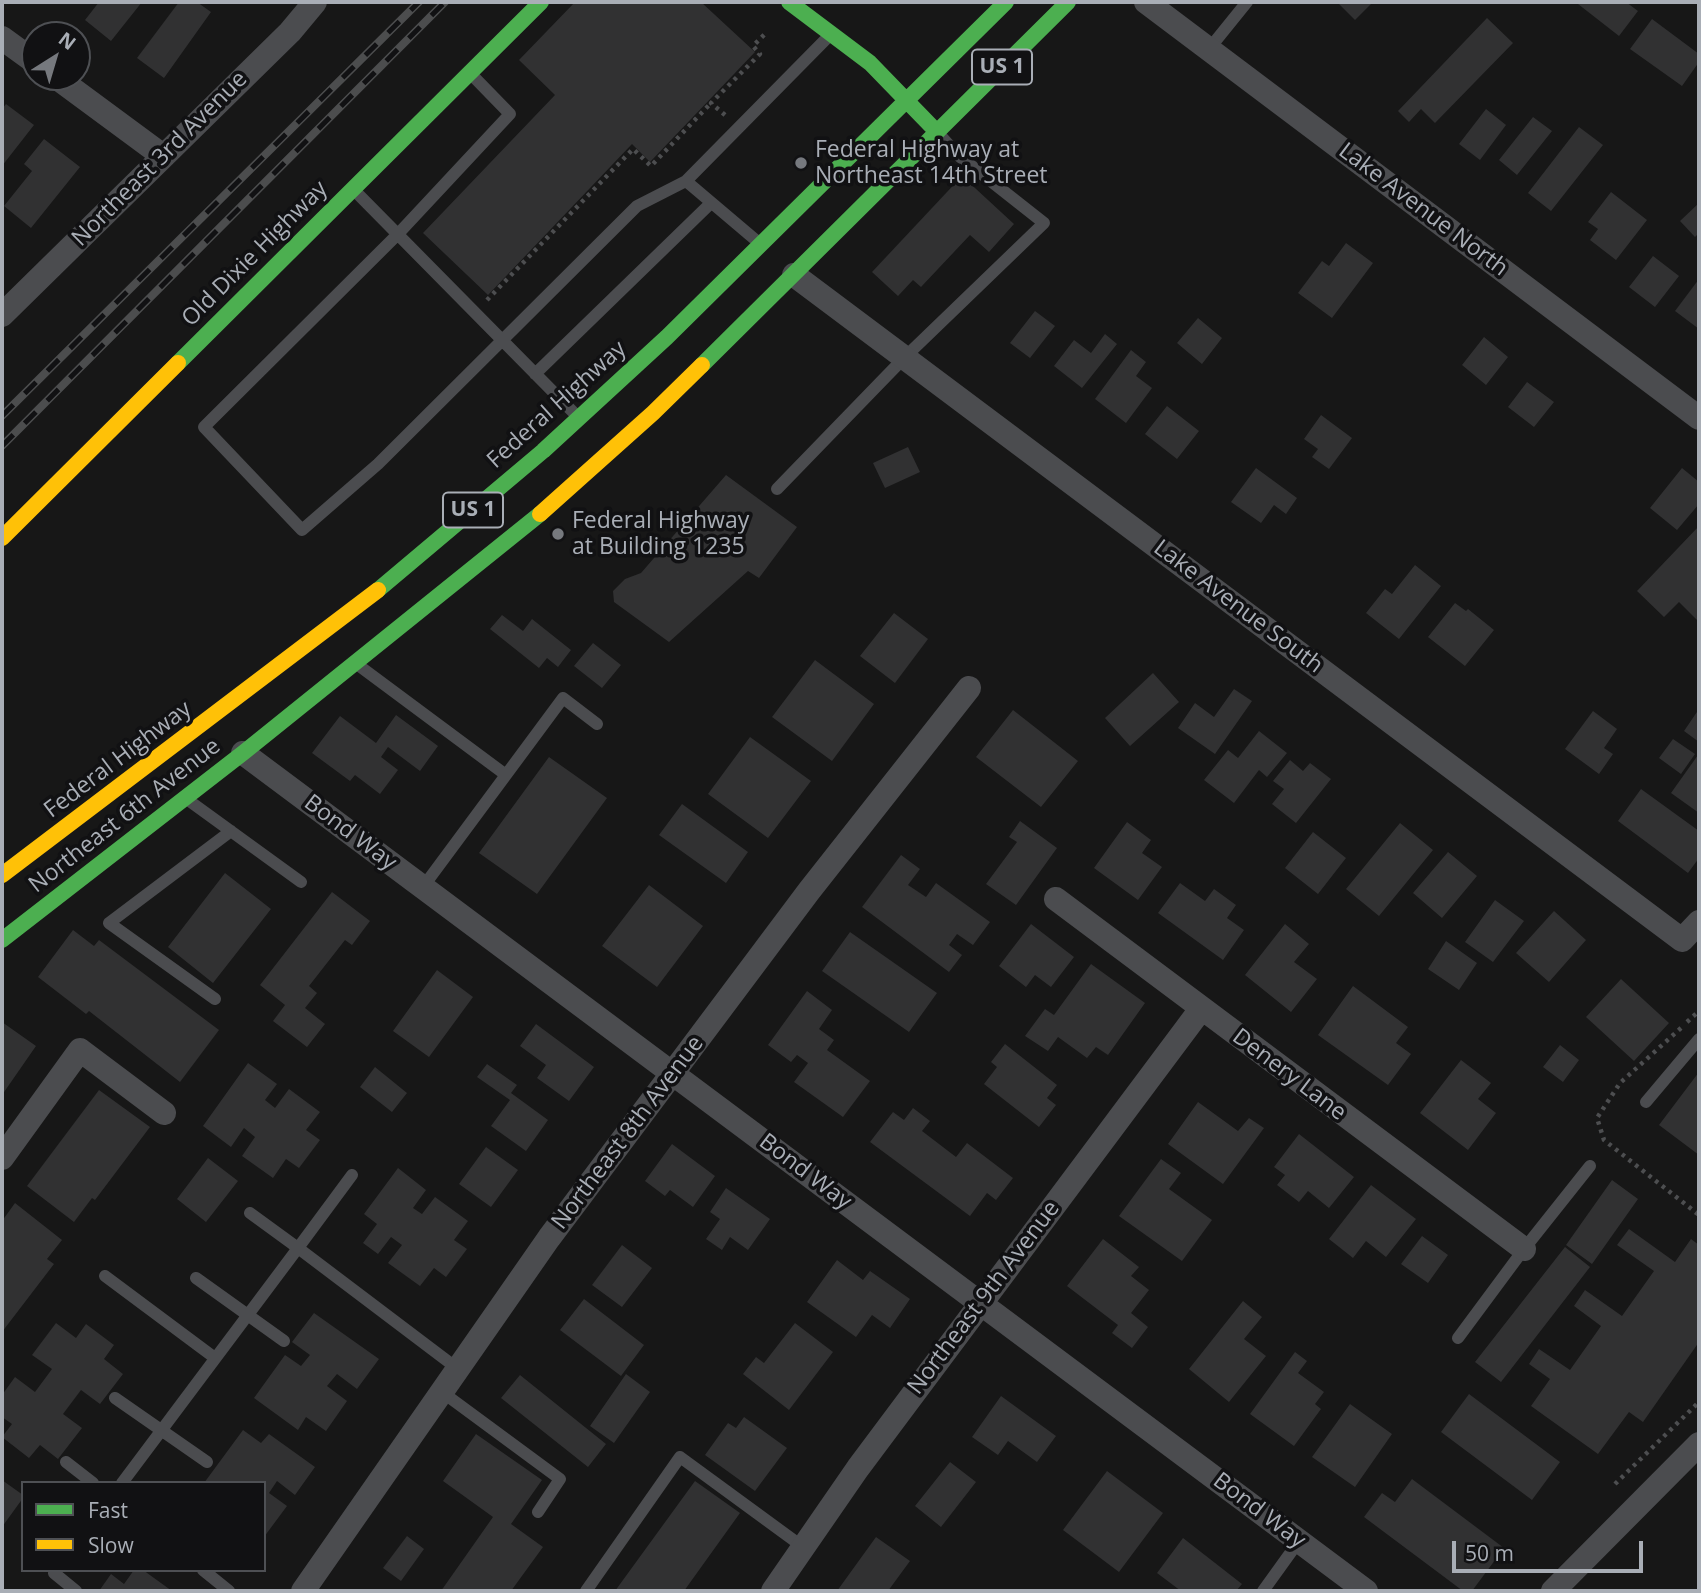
<!DOCTYPE html>
<style>
body{margin:0}
#map{position:relative;width:1701px;height:1593px;overflow:hidden;background:#171717;font-family:"Open Sans",sans-serif}
canvas{display:block}
.frame{position:absolute;inset:0;border:4px solid #a9aeb6;pointer-events:none}
.legend{position:absolute;left:21px;top:1481px;width:245px;height:91px;box-sizing:border-box;background:#111113;border:2px solid #4e5054;margin:0;padding:9px 12px;list-style:none;font-size:21px;color:#a9aeb6}
.legend li{display:flex;align-items:center;gap:14px;height:35px}
.legend b{width:35px;border:2px solid #4e5054}
.north{position:absolute;left:21px;top:21px;width:70px;height:70px;box-sizing:border-box;background:#111113;border:2px solid #4e5054;border-radius:50%;rotate:37deg;font-size:19px;font-weight:700;line-height:28px;text-align:center;color:#a9aeb6}
.north::after{content:'';display:block;margin:auto;width:24px;height:32px;background:#76797e;clip-path:polygon(50% 0,100% 100%,50% 72%,0 100%)}
.scale{position:absolute;left:1452px;top:1541px;width:191px;height:32px;box-sizing:border-box;border:4px solid #a9aeb6;border-top:0;padding-left:9px;font-size:21px;line-height:24px;white-space:nowrap;color:#a9aeb6;-webkit-text-stroke:5px #111113;paint-order:stroke}
</style>
<div id="map">
<canvas width="1701" height="1593"></canvas>
<div class="frame"></div>
<ul class="legend">
<li><b style="height:9px;background:#4caf50"></b>Fast</li>
<li><b style="height:9px;background:#ffc107"></b>Slow</li>
</ul>
<div class="north">N</div>
<div class="scale">50 m</div>
</div>
<script>
const g = document.querySelector('canvas').getContext('2d');
g.lineJoin = 'round';
function fillPath(path, color) { g.fillStyle = color; g.fill(path, 'evenodd'); }
const poly = rows => new Path2D(rows.map(r => 'M' + r).join(''));
function strokePath(path, color, width, dash) { g.strokeStyle = color; g.lineWidth = width; g.lineCap = dash ? 'butt' : 'round'; g.setLineDash(dash || []); g.stroke(path); }
function drawText(font, color, halo, rows, align = 'center') {
  g.font = font + ' "Open Sans",sans-serif'; g.lineWidth = 7; g.setLineDash([]); g.textBaseline = 'middle'; g.strokeStyle = halo; g.fillStyle = color; for (const [text, x, y, turn = 0] of rows) {
    g.save(); g.translate(x, y); g.rotate((+turn || 0) * Math.PI / 180); g.textAlign = isNaN(turn) ? turn : align; if (halo) g.strokeText(text, 0, 0); g.fillText(text, 0, 0); g.restore();
  }
}
fillPath(poly([
 [99,2,142,2,111,41,85,20],
 [179,2,197,2,211,12,164,78,137,58],
 [575,2,701,2,755,52,650,162,632,144,488,295,423,233,555,95,519,60],
 [1337,2,1373,2,1355,20],
 [1579,2,1626,2,1638,11,1619,36,1578,4],
 [1487,18,1513,43,1435,123,1421,109,1409,122,1398,111],
 [1652,19,1699,54,1699,62,1682,86,1630,49],
 [6,104,34,125,2,166,2,109],
 [1486,109,1506,125,1480,160,1459,144],
 [1533,117,1552,131,1517,175,1499,160],
 [1579,127,1603,145,1551,211,1528,193],
 [44,139,80,167,31,228,4,206,32,171,24,164],
 [962,176,1014,224,989,252,970,235,921,287,913,280,898,296,872,272],
 [1611,192,1647,220,1616,260,1590,240,1598,229,1588,222],
 [1699,203,1699,233,1695,237,1680,221],
 [1346,243,1373,263,1332,318,1298,293,1322,261,1329,266],
 [1653,256,1679,276,1655,307,1629,287],
 [1699,279,1699,329,1675,311],
 [1035,311,1055,326,1030,358,1010,343],
 [1198,318,1222,338,1202,364,1177,343],
 [1105,334,1117,344,1082,388,1054,366,1074,340,1091,353],
 [1484,337,1508,357,1486,385,1462,365],
 [1131,350,1146,362,1136,376,1152,388,1126,423,1095,399],
 [1527,382,1554,402,1534,427,1508,407],
 [1167,406,1199,431,1177,459,1145,434],
 [1321,415,1352,438,1329,469,1312,457,1318,449,1304,439],
 [908,447,920,472,885,488,873,463],
 [1256,468,1297,498,1286,514,1274,505,1261,523,1231,502],
 [1682,468,1699,482,1699,504,1677,530,1650,508],
 [726,475,797,527,759,578,748,571,669,642,614,602,613,591,625,579,641,573],
 [1699,526,1699,622,1679,602,1664,617,1637,591],
 [1415,565,1441,586,1399,639,1366,613,1385,589,1392,594],
 [1455,603,1466,611,1468,609,1494,630,1465,666,1428,637],
 [894,613,928,639,895,683,860,656],
 [502,615,523,631,532,619,571,650,558,667,547,658,539,668,490,629],
 [593,643,621,665,602,688,574,666],
 [815,660,874,704,832,761,772,717],
 [1153,673,1179,702,1130,746,1105,718],
 [1234,689,1252,701,1215,754,1178,728,1195,703,1214,717],
 [1699,709,1699,742,1684,731],
 [1013,710,1078,761,1041,807,976,757],
 [1593,711,1617,729,1604,748,1613,754,1599,774,1565,749],
 [396,715,438,746,420,771,388,747,381,757,398,770,380,794,355,775,350,781,312,753,340,716,376,743],
 [1259,731,1287,753,1267,777,1259,770,1234,803,1204,780,1228,750,1238,758],
 [750,737,811,781,768,838,708,794],
 [1673,739,1695,754,1681,774,1659,758],
 [1698,755,1699,756,1699,813,1671,793],
 [549,757,607,798,537,894,479,853],
 [1290,760,1303,771,1310,763,1331,779,1296,823,1272,804,1284,789,1273,781],
 [1641,789,1699,831,1699,858,1688,873,1618,821],
 [682,804,748,852,726,883,659,835],
 [1020,821,1057,848,1016,905,986,884,1017,842,1009,837],
 [1127,822,1151,840,1142,853,1162,867,1138,900,1094,868],
 [1400,823,1433,850,1379,916,1346,889],
 [1313,832,1346,858,1318,894,1285,868],
 [1448,852,1477,876,1442,918,1413,893],
 [901,855,920,869,908,885,926,897,936,883,990,922,973,945,957,934,949,945,962,955,949,972,862,907],
 [225,873,271,909,213,983,168,947],
 [1180,883,1205,901,1214,889,1236,905,1227,918,1244,930,1223,960,1158,913],
 [649,885,703,926,657,987,602,946],
 [332,892,370,921,352,945,345,940,309,986,317,993,305,1008,325,1024,307,1047,273,1021,285,1005,260,985],
 [1495,900,1524,921,1493,962,1465,942],
 [1554,911,1586,940,1549,982,1516,953],
 [1031,924,1074,957,1051,987,1035,975,1026,987,999,966],
 [1285,924,1309,944,1294,962,1317,979,1291,1012,1245,975],
 [73,930,94,946,99,940,219,1030,180,1082,89,1011,86,1014,38,977],
 [850,932,937,993,909,1032,822,971],
 [1446,941,1477,963,1459,990,1428,969],
 [1091,964,1145,1003,1108,1055,1096,1047,1087,1058,1058,1037,1048,1051,1025,1036,1045,1009,1054,1015],
 [437,970,473,997,429,1057,393,1031],
 [1621,979,1669,1023,1634,1061,1586,1017],
 [1353,986,1408,1027,1396,1043,1411,1054,1388,1085,1318,1035],
 [807,991,832,1010,819,1029,834,1040,827,1050,870,1081,843,1117,794,1082,808,1063,797,1055,791,1062,768,1045],
 [2,1022,36,1046,2,1095],
 [536,1024,594,1067,569,1101,537,1078,546,1065,520,1046],
 [1005,1044,1057,1085,1047,1098,1056,1105,1039,1127,984,1084,997,1067,991,1062],
 [1560,1045,1579,1060,1563,1082,1543,1067],
 [1461,1060,1491,1083,1478,1099,1496,1113,1468,1150,1420,1113],
 [248,1063,277,1084,265,1100,275,1108,289,1089,320,1112,306,1130,320,1140,299,1168,286,1159,273,1178,242,1156,255,1137,244,1128,231,1147,203,1126],
 [487,1064,517,1085,511,1093,548,1120,526,1151,491,1126,510,1100,477,1077],
 [375,1067,407,1093,392,1112,360,1087],
 [1699,1072,1699,1155,1659,1125],
 [99,1090,150,1127,95,1200,92,1198,74,1222,27,1186],
 [1198,1102,1238,1131,1249,1118,1264,1128,1223,1184,1168,1144],
 [913,1108,930,1121,922,1131,956,1157,967,1143,1013,1178,996,1200,987,1193,970,1216,870,1142,893,1112,904,1120],
 [1299,1134,1354,1177,1329,1208,1308,1191,1299,1202,1277,1185,1285,1175,1274,1167],
 [672,1144,715,1176,693,1207,670,1190,665,1196,645,1181],
 [486,1147,518,1170,491,1207,459,1184],
 [208,1158,238,1181,206,1222,177,1199],
 [1161,1159,1181,1173,1169,1189,1212,1220,1182,1261,1119,1216],
 [398,1168,426,1190,413,1208,422,1214,435,1197,468,1221,454,1240,467,1249,446,1277,434,1268,420,1286,388,1263,402,1245,391,1237,378,1254,363,1243,377,1224,364,1214],
 [1612,1180,1638,1199,1592,1264,1566,1245],
 [1371,1185,1416,1219,1386,1257,1366,1241,1353,1258,1329,1239],
 [726,1188,770,1219,748,1250,730,1237,722,1250,706,1239,720,1219,710,1212],
 [15,1203,62,1240,47,1259,54,1264,2,1332,2,1221],
 [1629,1229,1675,1262,1691,1239,1699,1245,1699,1342,1643,1422,1629,1412,1598,1454,1531,1406,1550,1379,1529,1364,1539,1349,1570,1370,1601,1326,1574,1306,1585,1290,1622,1316,1654,1271,1617,1245],
 [1422,1236,1448,1255,1428,1283,1401,1264],
 [1103,1239,1139,1267,1131,1276,1149,1290,1131,1313,1148,1327,1132,1348,1112,1333,1118,1325,1067,1286],
 [622,1245,652,1268,622,1307,592,1285],
 [1565,1247,1590,1267,1501,1382,1475,1362],
 [837,1260,863,1280,870,1271,910,1299,890,1328,872,1315,856,1337,807,1302],
 [584,1299,644,1345,621,1376,560,1330],
 [1243,1301,1262,1317,1244,1339,1266,1356,1229,1402,1189,1369],
 [314,1313,379,1359,357,1389,337,1374,327,1386,347,1401,326,1431,306,1417,298,1430,254,1398,285,1355,301,1366,310,1355,292,1342],
 [56,1323,76,1338,86,1324,114,1345,104,1359,123,1374,100,1404,81,1390,63,1414,82,1428,58,1459,40,1445,29,1458,2,1437,12,1424,2,1417,2,1395,15,1377,35,1392,52,1369,32,1355],
 [795,1323,833,1352,789,1410,743,1374,756,1357,764,1363],
 [1295,1352,1307,1361,1298,1373,1324,1392,1315,1404,1321,1409,1294,1446,1250,1414],
 [626,1374,650,1392,614,1443,590,1426],
 [520,1375,606,1444,588,1467,501,1398],
 [1469,1394,1560,1462,1532,1500,1441,1432],
 [1001,1396,1056,1436,1037,1462,1008,1441,998,1455,972,1437],
 [1350,1404,1392,1434,1355,1487,1312,1457],
 [744,1417,787,1448,755,1491,705,1455,728,1423,736,1428],
 [243,1430,261,1443,269,1434,315,1467,295,1495,277,1481,269,1493,287,1506,264,1537,264,1483,204,1483],
 [476,1434,542,1480,511,1524,543,1547,511,1591,441,1591,493,1517,443,1481],
 [950,1462,976,1482,941,1527,915,1506],
 [1107,1471,1163,1513,1119,1572,1063,1530],
 [1412,1479,1504,1548,1472,1591,1463,1591,1364,1517,1382,1493,1395,1502],
 [2,1480,23,1495,23,1498,2,1527],
 [695,1481,740,1513,684,1591,615,1591],
 [407,1536,424,1549,401,1581,383,1568],
 [876,1537,910,1561,888,1591,837,1591],
 [1183,1538,1242,1584,1236,1591,1181,1591,1157,1573],
 [134,1570,143,1570,172,1591,99,1591,111,1574,124,1584]
]), '#313132');
strokePath(poly([
 [725,115,711,103,760,54,753,46,767,32],
 [487,300,633,149,651,166,711,103],
 [1687,1022,1699,1011],
 [1681,1028,1620,1083,1597,1118,1604,1140,1699,1215],
 [1615,1484,1699,1402]
]), '#4d4e50', 4.5, [3.5, 5]);
strokePath(poly([
 [1209,49,1247,2],
 [471,74,510,114,398,234,204,427,302,530,378,464,637,206,686,181,831,34],
 [686,181,758,242],
 [353,189,576,415],
 [535,374,711,203],
 [777,489,904,358,1044,223,959,156,939,134],
 [358,665,506,775],
 [188,800,301,882],
 [423,887,563,698,597,724],
 [215,999,109,923,231,831],
 [1646,1102,1699,1039],
 [352,1175,298,1248,458,1369],
 [105,1276,215,1358],
 [196,1278,284,1341],
 [1458,1338,1524,1249,1590,1166],
 [442,1392,560,1479,538,1512],
 [115,1398,207,1462],
 [66,1462,93,1483],
 [122,1483,298,1248,250,1213],
 [56,1570,54,1573,76,1591],
 [203,1570,229,1591],
 [586,1591,680,1457,803,1547],
 [1263,1591,1299,1541]
]), '#4b4c4f', 12);
strokePath(poly([
 [1146,2,1699,418],
 [2,38,35,62],
 [56,77,163,156],
 [794,275,1682,940,1699,922],
 [2,315,290,32,315,2],
 [243,753,1366,1591],
 [1056,899,1524,1249],
 [2,1158,80,1050,164,1113],
 [303,1591,549,1238,809,891,969,688],
 [773,1591,858,1468,1201,1009],
 [1553,1591,1699,1444]
]), '#4b4c4f', 24);
strokePath(poly([
 [789,2,870,63,936,131],
 [178,363,541,2],
 [702,365,1068,2],
 [378,590,543,451,667,337,1006,2],
 [2,940,243,753,540,514]
]), '#4caf50', 16);
strokePath(poly([
 [540,514,653,413,702,365],
 [2,538,178,363],
 [2,875,378,590]
]), '#ffc107', 16);
const rail = poly([
 [2,416,419,2],
 [2,446,445,2]
]);
strokePath(rail, '#4c4d4e', 8);
strokePath(rail, '#111113', 5, [16]);
for (const [x, y, r, color] of [
 [801,163,7,"#76797e"],
 [558,534,7,"#76797e"]
]) { const dot = new Path2D(); dot.arc(x, y, r, 0, 2 * Math.PI); g.fillStyle = color; g.fill(dot); strokePath(dot, '#111113', 2.5); }
for (const [x, y, w] of [
 [1002,67,60],
 [473,510,60]
]) { const box = new Path2D(); box.roundRect(x - w / 2, y - 17.5, w, 35, 5); g.fillStyle = '#111113'; g.fill(box); strokePath(box, '#a9aeb6', 2); }
drawText('bold 21px', '#a9aeb6', null, [
 ["US 1",1002,67],
 ["US 1",473,510]
]);
drawText('23px', '#a9aeb6', '#111113', [
 ["Federal Highway at",815,150],
 ["Northeast 14th Street",815,176],
 ["Federal Highway",572,521],
 ["at Building 1235",572,547]
], 'left');
drawText('23px', '#a9aeb6', '#111113', [
 ["Northeast 3rd Avenue",160,159,-45],
 ["Lake Avenue North",1423,210,37],
 ["Old Dixie Highway",255,254,-45],
 ["Federal Highway",557,405,-42],
 ["Lake Avenue South",1238,607,37],
 ["Federal Highway",118,760,-37],
 ["Northeast 6th Avenue",125,816,-38],
 ["Bond Way",350,833,37],
 ["Denery Lane",1289,1075,37],
 ["Northeast 8th Avenue",628,1133,-53],
 ["Bond Way",805,1172,37],
 ["Northeast 9th Avenue",984,1298,-53],
 ["Bond Way",1259,1511,37]
]);
</script>
